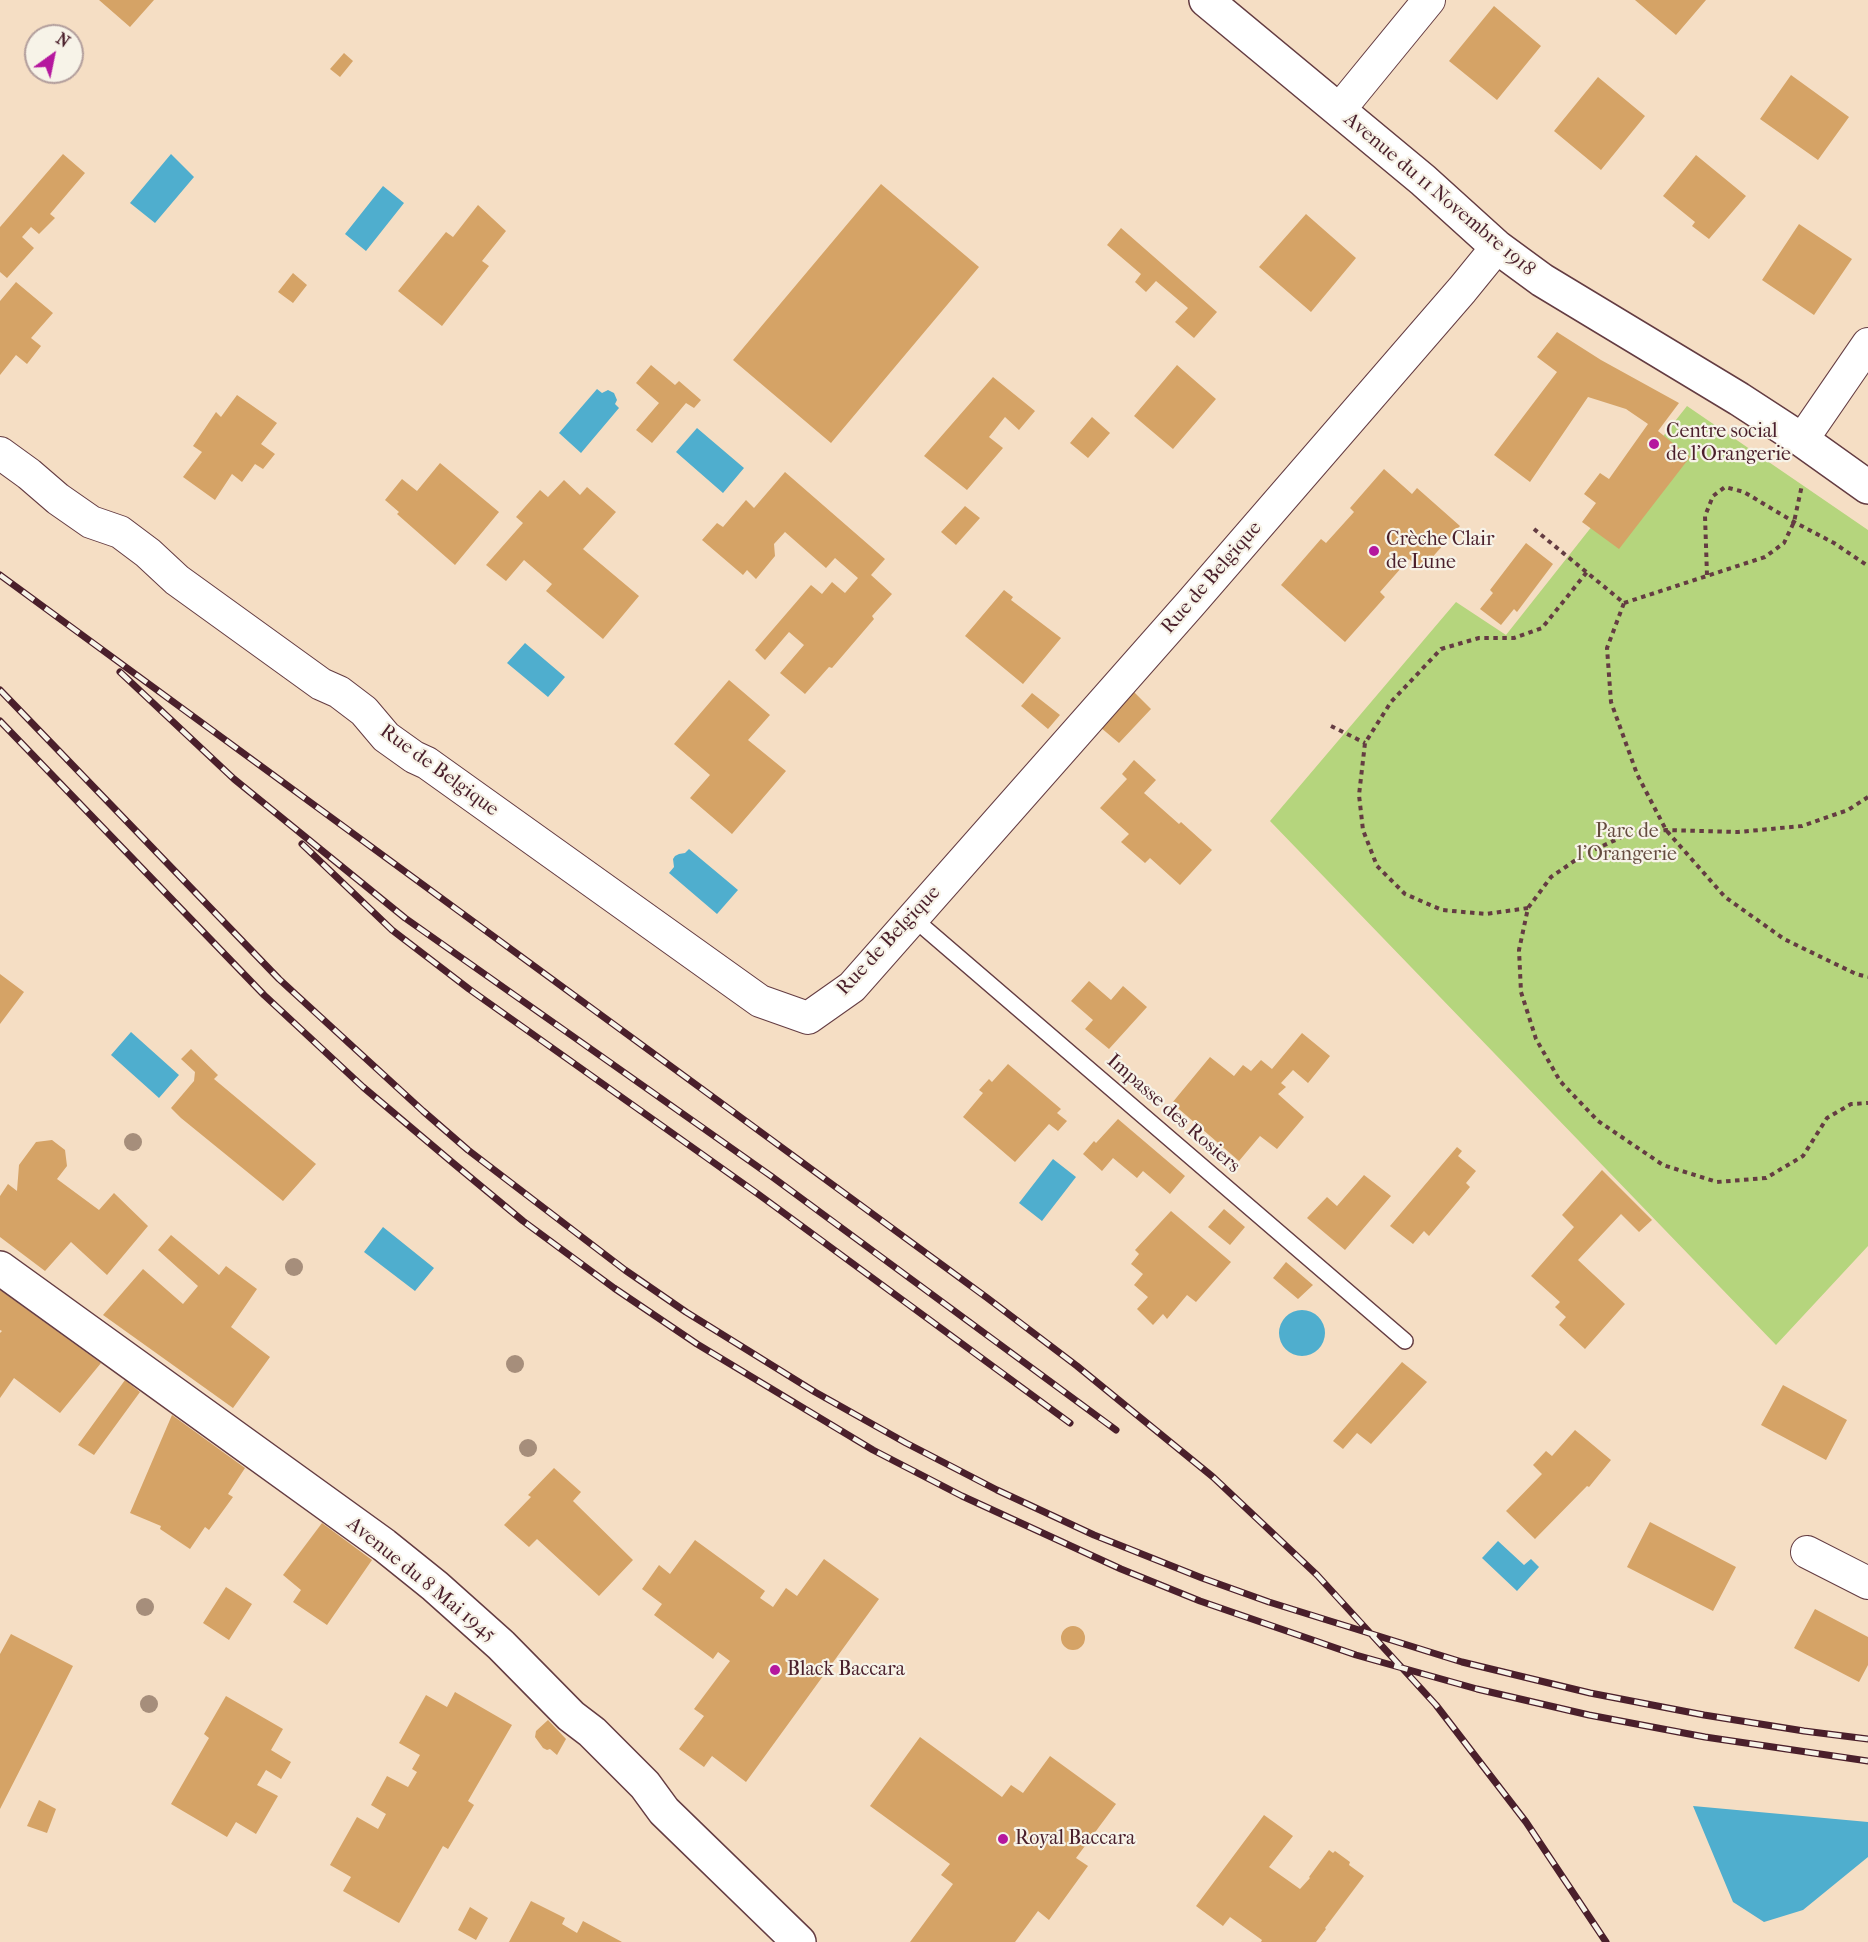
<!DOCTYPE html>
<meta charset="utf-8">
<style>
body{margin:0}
#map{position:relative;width:1868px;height:1942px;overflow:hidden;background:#f5dec4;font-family:"IM FELL French Canon",serif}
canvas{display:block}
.north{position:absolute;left:24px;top:24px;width:60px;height:60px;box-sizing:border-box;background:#f7f3e8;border:2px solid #b29e9c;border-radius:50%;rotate:33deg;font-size:16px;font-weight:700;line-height:24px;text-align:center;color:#4a1f2b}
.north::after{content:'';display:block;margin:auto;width:21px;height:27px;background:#b5179e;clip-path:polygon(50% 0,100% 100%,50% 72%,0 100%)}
</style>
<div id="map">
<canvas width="1868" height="1942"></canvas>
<div class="north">N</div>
</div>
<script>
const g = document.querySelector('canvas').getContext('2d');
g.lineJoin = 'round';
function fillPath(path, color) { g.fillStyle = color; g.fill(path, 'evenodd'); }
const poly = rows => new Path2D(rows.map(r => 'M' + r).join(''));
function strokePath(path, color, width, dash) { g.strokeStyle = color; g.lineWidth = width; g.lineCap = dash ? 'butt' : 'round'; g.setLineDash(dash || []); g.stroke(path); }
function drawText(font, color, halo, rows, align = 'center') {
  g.font = font + ' "IM FELL French Canon",serif'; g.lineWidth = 4.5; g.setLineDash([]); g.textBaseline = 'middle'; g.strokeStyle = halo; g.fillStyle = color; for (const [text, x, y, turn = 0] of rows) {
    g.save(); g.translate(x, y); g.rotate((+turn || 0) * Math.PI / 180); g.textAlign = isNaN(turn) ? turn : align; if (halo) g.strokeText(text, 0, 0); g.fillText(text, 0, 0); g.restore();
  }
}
fillPath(poly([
 [1687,406,1868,530,1868,1246,1776,1345,1270,821,1456,602,1506,635]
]), '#b5d57d');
fillPath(poly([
 [171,154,194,177,155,223,130,203],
 [383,186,404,203,366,251,345,234],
 [597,389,602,393,608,390,614,393,617,400,615,404,619,408,581,453,559,433],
 [697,428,744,468,723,493,676,452],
 [525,643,565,677,548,697,507,663],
 [689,849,738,890,717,914,669,873,674,867,673,859,675,856,679,854,685,853],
 [131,1032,179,1075,159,1098,111,1055],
 [1053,1159,1076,1177,1042,1221,1019,1203],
 [383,1227,434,1268,415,1291,364,1252],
 '1279 1333a23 23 0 1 1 46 0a23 23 0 1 1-46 0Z',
 [1498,1541,1524,1565,1531,1559,1539,1567,1517,1591,1482,1558],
 [1693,1806,1868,1822,1868,1857,1803,1910,1764,1922,1733,1902]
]), '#4faece');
fillPath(poly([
 [99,0,154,0,130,27],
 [1635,0,1706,0,1676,35],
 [1494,6,1541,46,1497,100,1449,61],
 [344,53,353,61,340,77,330,69],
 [1791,75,1849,117,1818,160,1760,119],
 [1598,77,1645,116,1601,170,1554,131],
 [63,154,85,173,50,214,55,218,39,234,31,227,22,237,34,248,7,278,0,272,0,227],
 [1696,155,1746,196,1709,239,1692,226,1695,222,1663,196],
 [881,184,979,267,831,443,733,360],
 [478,205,506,231,482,261,489,266,442,326,398,291,446,232,453,237],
 [1306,214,1356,258,1311,312,1259,267],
 [1799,224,1852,259,1814,315,1762,280],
 [1121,228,1217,312,1194,338,1175,322,1188,308,1156,281,1146,292,1135,282,1141,274,1107,245],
 [293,273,307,285,293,303,278,292],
 [16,282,53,313,31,338,41,346,27,364,16,355,0,375,0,301],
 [1557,332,1601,360,1679,403,1658,431,1690,457,1619,549,1582,522,1596,503,1584,494,1600,473,1609,479,1648,424,1626,409,1588,397,1530,482,1494,455,1557,372,1537,357],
 [651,365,675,385,679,381,701,400,694,408,686,403,652,443,636,430,659,403,636,383],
 [1177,365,1216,399,1173,449,1134,416],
 [993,377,1035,411,1019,430,1005,417,989,437,1003,448,967,490,924,456],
 [237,395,277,423,261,444,275,454,263,469,255,464,242,482,232,474,215,500,183,477,202,452,193,446,216,412,221,417],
 [1092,417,1110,433,1088,458,1070,443],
 [440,463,499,512,455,565,397,514,399,512,385,500,402,479,417,491],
 [1384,469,1412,494,1417,488,1460,526,1421,570,1409,559,1380,592,1385,597,1345,642,1281,585,1321,539,1326,543,1354,512,1350,508],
 [785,472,885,559,871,575,892,594,872,616,874,619,832,668,829,667,805,694,780,673,804,645,789,632,765,660,755,650,811,585,822,594,832,582,845,593,858,578,835,558,826,568,785,532,774,544,775,556,756,579,747,570,743,575,702,540,717,523,723,527,746,500,754,508],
 [564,480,580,495,587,487,616,512,583,549,639,596,603,639,546,591,552,584,524,560,506,581,486,565,523,523,516,517,540,490,548,497],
 [965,506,980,518,956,545,941,532],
 [1526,543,1553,564,1517,612,1514,609,1501,625,1480,609,1493,593,1490,590],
 [1004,590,1013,597,1011,600,1061,638,1023,684,965,636],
 [729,680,770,715,748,740,786,771,732,834,690,798,710,775,674,744],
 [1132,690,1151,709,1119,743,1100,727],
 [1032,693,1060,715,1048,729,1021,706],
 [1134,760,1156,780,1144,793,1179,824,1181,822,1212,850,1180,885,1150,858,1145,863,1121,842,1129,834,1100,808,1127,779,1122,774],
 [0,974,24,992,0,1024],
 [1089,981,1111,1000,1123,986,1147,1007,1109,1049,1085,1029,1093,1020,1071,1001],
 [1302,1033,1330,1056,1308,1083,1293,1070,1281,1083,1286,1087,1278,1094,1304,1117,1277,1149,1260,1136,1239,1161,1172,1103,1210,1057,1234,1076,1243,1065,1251,1071,1261,1060,1272,1069],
 [191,1049,218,1075,214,1079,316,1164,283,1201,181,1118,171,1108,194,1081,195,1072,181,1059],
 [1008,1064,1061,1109,1057,1113,1067,1121,1058,1131,1049,1124,1015,1162,963,1117,983,1093,979,1090,989,1079,992,1082],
 [1118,1119,1185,1176,1170,1194,1143,1171,1137,1178,1113,1158,1102,1171,1083,1154,1094,1141,1096,1143],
 [52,1140,65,1150,67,1166,57,1179,99,1210,114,1193,148,1226,107,1275,71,1242,45,1271,0,1237,0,1196,8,1184,17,1191,19,1165,36,1142],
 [1457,1147,1462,1151,1458,1156,1476,1171,1466,1183,1470,1187,1429,1236,1424,1231,1413,1244,1390,1226],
 [1602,1170,1652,1220,1639,1232,1621,1214,1578,1260,1625,1304,1585,1349,1559,1325,1566,1317,1555,1307,1560,1302,1531,1276,1574,1227,1562,1215],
 [1364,1175,1391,1196,1345,1250,1307,1218,1327,1197,1337,1206],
 [1224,1209,1245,1227,1230,1245,1208,1227],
 [1171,1211,1231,1262,1196,1302,1187,1295,1167,1319,1163,1314,1153,1325,1137,1309,1148,1297,1134,1285,1143,1274,1131,1264,1139,1254,1135,1250],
 [171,1235,219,1275,226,1266,257,1289,231,1327,270,1357,233,1408,103,1315,143,1269,183,1304,198,1286,158,1250],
 [1286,1262,1313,1285,1298,1299,1273,1278],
 [0,1290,101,1363,60,1413,14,1378,0,1398,0,1333,2,1331,0,1330],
 [1402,1362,1427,1382,1371,1444,1357,1433,1343,1449,1333,1441],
 [125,1380,140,1392,94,1455,78,1445],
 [1783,1385,1847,1420,1826,1460,1761,1425],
 [172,1415,245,1468,228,1494,233,1497,209,1530,205,1527,190,1549,160,1529,161,1526,130,1513],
 [1575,1430,1611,1460,1589,1487,1587,1486,1535,1539,1506,1511,1542,1474,1533,1465,1546,1451,1552,1456],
 [554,1468,581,1492,573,1501,633,1560,599,1596,537,1539,529,1547,504,1525,531,1497,528,1495],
 [1650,1522,1736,1567,1713,1611,1627,1567],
 [322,1523,372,1560,327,1625,293,1602,301,1590,283,1575],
 [695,1540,765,1591,760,1598,773,1607,786,1588,797,1596,824,1559,879,1599,746,1782,712,1756,704,1767,679,1749,704,1716,694,1709,730,1661,718,1652,713,1659,654,1615,662,1604,642,1589,659,1565,670,1574],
 [226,1587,252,1604,229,1640,203,1623],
 [1815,1609,1868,1637,1868,1665,1859,1682,1794,1648],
 '1061 1638a12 12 0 1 1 24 0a12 12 0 1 1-24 0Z',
 [11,1634,73,1666,0,1809,0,1654],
 [455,1692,512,1725,468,1801,474,1805,448,1849,443,1846,399,1923,343,1891,351,1877,330,1865,357,1817,378,1829,386,1814,371,1805,387,1776,408,1787,417,1772,412,1769,420,1755,399,1743,426,1695,447,1707],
 [226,1696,283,1729,271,1750,291,1762,281,1779,266,1770,257,1785,278,1796,256,1834,236,1822,227,1837,171,1804,209,1738,204,1734],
 [548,1720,566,1739,557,1755,550,1749,547,1750,543,1748,535,1737,536,1731],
 [920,1737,1002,1797,1011,1785,1023,1793,1050,1756,1116,1804,1076,1858,1088,1866,1049,1920,1038,1911,1015,1942,910,1942,953,1884,941,1875,950,1864,870,1806],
 [39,1800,56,1809,47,1833,27,1826],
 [1264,1815,1293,1836,1269,1867,1300,1889,1310,1878,1309,1877,1329,1850,1333,1853,1335,1851,1350,1862,1349,1865,1364,1876,1325,1928,1326,1929,1316,1942,1261,1942,1262,1940,1230,1917,1223,1926,1196,1906],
 [531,1901,565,1918,562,1924,577,1933,583,1921,622,1942,509,1942],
 [470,1907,488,1918,476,1940,458,1930]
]), '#d5a366');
const lane = poly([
 [913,918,1405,1341]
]);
const street = poly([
 [1339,110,1429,0],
 [1802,440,1868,344],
 [0,453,29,474,58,499,91,522,120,532,148,553,177,580,321,684,339,692,364,711,386,737,414,757,427,763,760,1001,808,1018,852,987,1191,603,1462,290,1497,247],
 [1807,1552,1868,1583]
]);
const secondary = poly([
 [1206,0,1423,180,1497,247,1542,280,1739,399,1802,440,1868,487],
 [0,1268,384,1545,435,1586,501,1645,571,1716,592,1732,645,1785,664,1811,799,1942]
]);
strokePath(lane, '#643c42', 18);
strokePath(street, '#643c42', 34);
strokePath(secondary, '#643c42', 36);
strokePath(poly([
 [1534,529,1624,603,1607,648,1611,702,1637,774,1666,830,1725,897,1784,939,1856,974,1868,977],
 [1707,575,1705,516,1713,496,1725,487,1744,492,1794,522,1834,543,1868,566],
 [1624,603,1765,557,1784,543,1794,522,1802,485],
 [1331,726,1365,743],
 [1868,797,1848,810,1802,826,1738,832,1666,830,1624,836,1583,855,1551,877,1528,908,1519,950,1521,992,1536,1039,1560,1081,1598,1121,1663,1165,1717,1182,1766,1178,1803,1156,1827,1118,1851,1104,1868,1103],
 [1528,908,1486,914,1442,910,1405,894,1377,866,1363,830,1359,795,1365,743,1391,702,1441,649,1479,638,1514,638,1542,628,1587,572]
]), '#643c42', 4, [4.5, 4.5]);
strokePath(lane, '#fff', 15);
strokePath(street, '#fff', 32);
strokePath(secondary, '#fff', 33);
const rail = poly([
 [0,575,986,1297,1077,1366,1213,1477,1317,1575,1436,1705,1526,1822,1606,1942],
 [120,672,234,779,405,918,771,1176,1116,1430],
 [0,690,279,979,423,1111,468,1150,625,1270,686,1312,815,1392,906,1443,997,1490,1094,1535,1202,1578,1269,1602,1462,1662,1590,1693,1704,1715,1804,1731,1868,1739],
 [0,721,264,995,363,1087,453,1163,523,1221,614,1288,697,1344,873,1450,962,1496,1121,1569,1200,1601,1356,1655,1477,1689,1589,1715,1705,1737,1868,1761],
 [302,844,392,930,469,989,758,1194,1070,1423]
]);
strokePath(rail, '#4a1f2b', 7);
strokePath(rail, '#f7f3e8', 4.5, [14]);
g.fillStyle = '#a68e7b';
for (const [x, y] of [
 [133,1142],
 [294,1267],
 [515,1364],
 [528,1448],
 [145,1607],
 [149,1704]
]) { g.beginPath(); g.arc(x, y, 9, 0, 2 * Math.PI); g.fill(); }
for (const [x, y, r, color] of [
 [1654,444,6,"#b5179e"],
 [1374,551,6,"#b5179e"],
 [775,1670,6,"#b5179e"],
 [1003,1839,6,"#b5179e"]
]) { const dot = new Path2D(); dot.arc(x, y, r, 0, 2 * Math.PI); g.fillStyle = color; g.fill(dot); strokePath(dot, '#f7f3e8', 2); }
drawText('20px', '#4a1f2b', '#f7f3e8', [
 ["Avenue du 11 Novembre 1918",1439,195,40],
 ["Rue de Belgique",1212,578,-49],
 ["Rue de Belgique",439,771,36],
 ["Rue de Belgique",889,941,-47],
 ["Impasse des Rosiers",1173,1114,41],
 ["Avenue du 8 Mai 1945",421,1580,39]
]);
drawText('20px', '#4a1f2b', '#f7f3e8', [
 ["Centre social",1666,432],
 ["de l'Orangerie",1666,455],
 ["Crèche Clair",1386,540],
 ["de Lune",1386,563],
 ["Black Baccara",787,1670],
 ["Royal Baccara",1015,1839]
], 'left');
drawText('20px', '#654c40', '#f7f3e8', [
 ["Parc de",1627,832],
 ["l'Orangerie",1627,855]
]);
</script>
